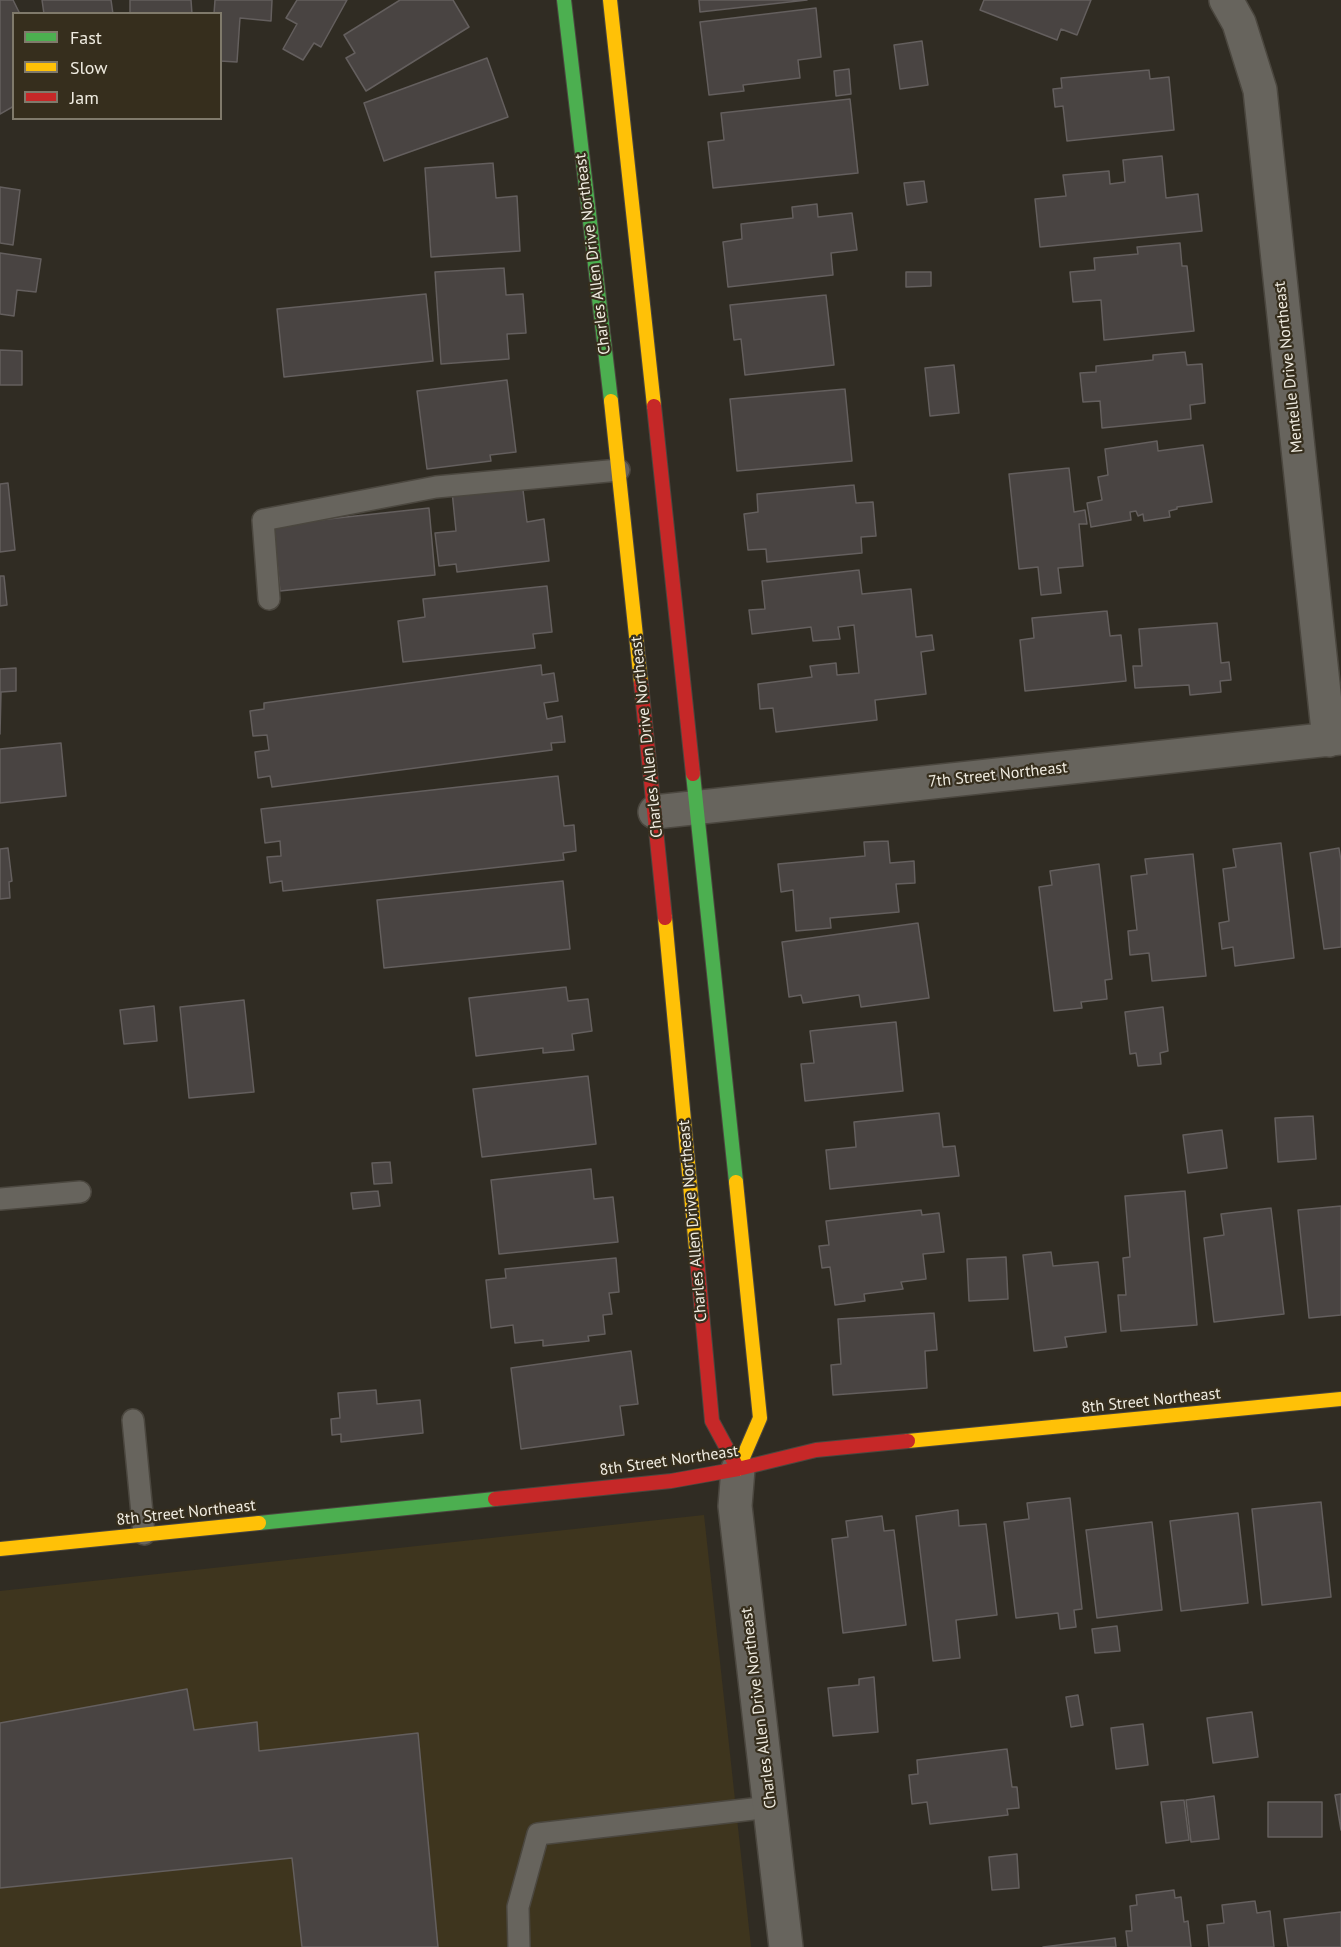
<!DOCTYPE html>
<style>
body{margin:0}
#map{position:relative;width:1341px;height:1947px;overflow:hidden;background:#302c23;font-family:"PT Sans",sans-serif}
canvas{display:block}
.legend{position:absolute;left:12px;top:12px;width:210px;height:108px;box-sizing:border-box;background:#362e1d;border:2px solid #807a6b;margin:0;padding:8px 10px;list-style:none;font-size:18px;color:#f0ece1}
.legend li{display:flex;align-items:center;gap:12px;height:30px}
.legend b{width:30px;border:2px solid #807a6b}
</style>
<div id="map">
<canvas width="1341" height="1947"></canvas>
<ul class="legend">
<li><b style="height:8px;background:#4caf50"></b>Fast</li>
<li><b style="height:8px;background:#ffc107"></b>Slow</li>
<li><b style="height:8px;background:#c62828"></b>Jam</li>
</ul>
</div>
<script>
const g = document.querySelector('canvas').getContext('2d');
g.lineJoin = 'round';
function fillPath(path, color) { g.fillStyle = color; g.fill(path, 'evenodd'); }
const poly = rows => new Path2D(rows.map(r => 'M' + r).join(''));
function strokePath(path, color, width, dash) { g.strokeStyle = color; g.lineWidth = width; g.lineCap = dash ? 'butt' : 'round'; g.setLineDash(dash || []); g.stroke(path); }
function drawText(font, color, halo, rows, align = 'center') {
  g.font = font + ' "PT Sans",sans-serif'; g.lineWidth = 4.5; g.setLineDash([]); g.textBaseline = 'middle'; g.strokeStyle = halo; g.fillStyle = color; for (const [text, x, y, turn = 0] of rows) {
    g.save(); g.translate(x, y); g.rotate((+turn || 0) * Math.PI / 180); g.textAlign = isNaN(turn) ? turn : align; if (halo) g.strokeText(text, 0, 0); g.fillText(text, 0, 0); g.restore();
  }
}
fillPath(poly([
 [704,1515,751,1947,0,1947,0,1591]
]), '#3e351e');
const building = poly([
 [0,0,13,0,20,14,14,14,14,106,0,114,0,0],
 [42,0,111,0,113,14,44,14,42,0],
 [130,0,191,0,192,14,130,14,130,0],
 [215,0,272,0,271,21,240,18,237,62,220,61,220,14,214,14,215,0],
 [297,0,347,0,321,47,314,43,303,60,283,49,297,24,286,18,297,0],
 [400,0,453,0,469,27,366,91,346,58,355,53,344,35,400,0],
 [699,0,807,0,700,12,699,0],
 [984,0,1091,0,1077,35,1061,29,1057,40,980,10,984,0],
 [816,8,821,57,798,60,800,78,743,85,744,91,709,95,700,22,816,8],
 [922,41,928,85,900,89,894,45,922,41],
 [487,58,508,117,384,161,364,103,487,58],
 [849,69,851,94,836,96,834,71,849,69],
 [1149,70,1150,79,1169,77,1174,130,1067,141,1063,106,1055,107,1053,89,1062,88,1061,78,1149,70],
 [850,99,858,173,713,188,708,142,724,140,721,113,850,99],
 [1162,156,1166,198,1198,194,1202,231,1040,247,1035,199,1066,196,1063,175,1109,171,1110,184,1125,182,1123,160,1162,156],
 [493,163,496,198,517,196,520,251,431,257,425,168,493,163],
 [924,181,927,202,907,205,904,183,924,181],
 [0,187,20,190,13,245,0,243,0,187],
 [817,204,818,217,852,213,857,250,831,253,833,275,728,287,723,242,742,239,741,224,793,218,792,207,817,204],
 [1180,243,1182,266,1187,266,1194,331,1104,340,1101,300,1073,302,1070,272,1095,270,1094,258,1138,254,1137,247,1180,243],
 [0,253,41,259,36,292,17,290,14,316,0,314,0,253],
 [504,268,506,295,523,294,526,333,507,334,509,359,441,364,435,272,504,268],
 [906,272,931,272,931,286,906,287,906,272],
 [426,294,433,361,284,377,277,309,426,294],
 [826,295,834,365,745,375,741,339,734,340,730,305,826,295],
 [0,350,22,351,22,385,0,385,0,350],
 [1185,352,1187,365,1202,364,1205,403,1190,405,1191,419,1102,428,1100,401,1083,402,1080,373,1096,372,1096,366,1153,360,1153,355,1185,352],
 [954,365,959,413,930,416,925,368,954,365],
 [507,380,516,452,490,455,491,461,427,469,417,391,507,380],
 [845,389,852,461,737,471,730,399,845,389],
 [1157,441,1158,451,1203,445,1212,502,1177,507,1177,509,1169,511,1170,517,1144,521,1143,514,1138,516,1136,511,1130,512,1131,520,1091,527,1087,503,1102,500,1098,477,1108,475,1105,449,1157,441],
 [1069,468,1074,512,1085,510,1087,524,1079,524,1083,566,1058,568,1061,593,1041,595,1038,567,1019,569,1009,474,1069,468],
 [522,482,527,522,544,519,549,561,457,572,456,564,439,566,435,533,456,531,452,491,522,482],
 [8,483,15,550,0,552,0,484,8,483],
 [854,485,856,503,873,502,876,536,861,537,862,553,767,562,766,549,748,550,744,514,758,512,757,494,854,485],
 [429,508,435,575,280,591,273,525,429,508],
 [859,570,862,594,911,589,916,637,932,635,934,650,921,652,926,694,875,700,877,720,776,732,773,708,760,709,758,684,812,677,810,666,836,663,837,675,859,673,854,625,838,627,840,639,813,641,811,627,752,634,749,610,765,609,762,581,859,570],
 [0,576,4,576,7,605,0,606,0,576],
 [547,586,552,632,533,634,535,648,403,662,398,621,425,617,423,599,547,586],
 [1107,611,1110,636,1121,635,1126,681,1025,691,1020,640,1034,638,1032,618,1107,611],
 [1217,623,1221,663,1229,662,1231,680,1220,681,1221,692,1190,695,1189,685,1135,688,1133,666,1142,666,1139,629,1217,623],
 [541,665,542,675,554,673,558,701,544,703,547,719,562,716,565,742,551,743,552,750,272,787,270,776,258,778,255,752,269,750,267,735,253,736,250,711,264,709,264,703,541,665],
 [16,668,16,691,1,692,0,734,0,669,16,668],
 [61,743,66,796,0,803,0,749,61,743],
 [558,776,564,826,574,825,576,851,563,853,564,860,283,891,282,881,270,883,267,857,281,856,280,841,265,843,261,809,558,776],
 [888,841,890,863,914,861,915,883,896,884,899,912,830,918,831,928,796,931,793,890,781,892,778,864,865,856,864,842,888,841],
 [1281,843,1294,958,1235,966,1233,947,1222,949,1219,923,1229,921,1223,869,1236,867,1233,849,1281,843],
 [8,848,12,881,9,882,10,898,0,899,0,849,8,848],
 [1339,848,1341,861,1341,947,1324,949,1310,853,1339,848],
 [1193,854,1206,976,1152,981,1149,953,1130,955,1128,931,1137,930,1131,876,1147,874,1145,859,1193,854],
 [1099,864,1112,979,1105,980,1107,999,1081,1002,1082,1008,1054,1011,1039,887,1052,885,1050,871,1099,864],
 [563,881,570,949,384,968,377,900,563,881],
 [918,923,929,998,861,1007,859,995,803,1003,801,995,789,997,782,942,918,923],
 [566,987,568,1001,588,999,592,1031,572,1034,574,1050,543,1053,543,1048,476,1056,469,998,566,987],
 [244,1000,254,1092,189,1098,180,1007,244,1000],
 [154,1006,157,1041,124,1044,120,1010,154,1006],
 [1163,1007,1168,1051,1160,1053,1161,1064,1138,1066,1136,1053,1130,1054,1125,1012,1163,1007],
 [896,1022,903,1091,805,1101,801,1064,814,1063,810,1031,896,1022],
 [588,1076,596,1144,482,1157,473,1089,588,1076],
 [939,1113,943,1147,955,1146,959,1176,830,1189,826,1150,856,1147,854,1122,939,1113],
 [1313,1116,1316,1159,1278,1162,1275,1118,1313,1116],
 [1222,1130,1227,1168,1188,1173,1183,1135,1222,1130],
 [390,1162,392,1183,374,1184,372,1163,390,1162],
 [591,1169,594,1199,613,1197,618,1242,499,1254,491,1180,591,1169],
 [378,1191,380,1206,353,1209,351,1193,378,1191],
 [1185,1191,1197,1325,1121,1331,1118,1295,1126,1295,1123,1258,1130,1257,1125,1196,1185,1191],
 [1341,1206,1341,1315,1309,1318,1298,1210,1341,1206],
 [1271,1208,1284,1314,1214,1322,1204,1238,1224,1235,1221,1214,1271,1208],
 [921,1210,922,1215,939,1213,944,1252,923,1254,926,1279,901,1282,903,1289,864,1294,865,1301,835,1305,830,1267,822,1268,819,1246,829,1245,826,1221,921,1210],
 [1051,1252,1053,1266,1098,1262,1106,1332,1065,1337,1067,1347,1034,1351,1023,1255,1051,1252],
 [1006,1257,1008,1299,969,1301,967,1259,1006,1257],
 [616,1258,619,1292,609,1293,612,1314,603,1315,605,1334,588,1336,589,1341,543,1346,543,1340,515,1343,513,1325,491,1328,486,1280,506,1278,505,1269,616,1258],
 [934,1313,937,1350,925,1351,927,1388,833,1395,831,1365,841,1364,838,1319,934,1313],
 [631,1351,638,1404,620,1406,624,1435,521,1449,511,1368,631,1351],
 [376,1390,377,1404,420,1400,423,1433,341,1442,341,1434,332,1435,331,1419,340,1418,338,1393,376,1390],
 [1070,1498,1082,1609,1074,1610,1076,1627,1060,1629,1058,1613,1016,1618,1004,1522,1029,1519,1027,1503,1070,1498],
 [1321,1502,1331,1597,1262,1605,1252,1509,1321,1502],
 [958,1510,959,1526,986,1524,997,1615,956,1620,960,1658,933,1661,916,1516,958,1510],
 [1238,1513,1248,1603,1181,1611,1170,1521,1238,1513],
 [882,1516,884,1531,894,1530,906,1625,843,1633,832,1539,848,1537,846,1521,882,1516],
 [1152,1522,1162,1610,1097,1618,1086,1530,1152,1522],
 [1117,1626,1120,1651,1095,1653,1092,1629,1117,1626],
 [874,1677,878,1732,833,1736,828,1688,859,1685,859,1679,874,1677],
 [187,1689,194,1730,257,1722,259,1751,418,1733,438,1947,302,1947,292,1858,0,1888,0,1723,187,1689],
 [1078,1695,1083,1725,1071,1727,1066,1697,1078,1695],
 [1252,1712,1258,1757,1213,1763,1207,1718,1252,1712],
 [1143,1724,1148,1765,1116,1769,1111,1728,1143,1724],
 [1007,1749,1012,1787,1017,1787,1019,1808,1007,1809,1008,1815,930,1824,927,1802,912,1804,909,1775,918,1774,917,1760,1007,1749],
 [1341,1794,1341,1830,1335,1795,1341,1794],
 [1214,1796,1219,1839,1191,1842,1186,1800,1214,1796],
 [1184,1800,1189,1840,1166,1843,1161,1802,1184,1800],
 [1268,1802,1322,1802,1322,1837,1268,1837,1268,1802],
 [1017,1854,1019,1888,992,1890,989,1857,1017,1854],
 [1174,1890,1175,1898,1181,1897,1184,1922,1188,1921,1191,1947,1128,1947,1126,1931,1132,1931,1130,1906,1137,1905,1136,1895,1174,1890],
 [1255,1901,1257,1913,1270,1911,1274,1947,1209,1947,1207,1925,1224,1923,1222,1905,1255,1901],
 [1341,1912,1341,1947,1288,1947,1284,1919,1341,1912],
 [1115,1938,1116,1947,1043,1947,1115,1938]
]);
fillPath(building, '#494442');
strokePath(building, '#645f5e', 1.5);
const lane = poly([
 [269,599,263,520,436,487,619,470],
 [0,1199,80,1192],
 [133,1420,144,1534],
 [519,1947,518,1907,538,1834,770,1807]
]);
const street = poly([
 [1226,0,1239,23,1260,90,1329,740],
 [655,812,1341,738],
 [738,1469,735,1506,786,1947]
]);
const fast = poly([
 [564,0,611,401],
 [693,774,736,1182],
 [259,1523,495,1499]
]);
const slow = poly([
 [610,0,654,406],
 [611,401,641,683],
 [665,918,697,1259],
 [736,1182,760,1418,738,1469],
 [908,1441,1341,1399],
 [0,1549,259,1523]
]);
const jam = poly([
 [654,406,693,774],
 [641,683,665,918],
 [697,1259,712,1421,738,1469],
 [495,1499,671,1481,738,1469,816,1450,908,1441]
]);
strokePath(lane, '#4b473f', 24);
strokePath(street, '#4b473f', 36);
strokePath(fast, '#4b473f', 16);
strokePath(slow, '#4b473f', 16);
strokePath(jam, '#4b473f', 16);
strokePath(lane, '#67645d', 21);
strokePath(street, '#67645d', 33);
strokePath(fast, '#4caf50', 14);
strokePath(slow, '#ffc107', 14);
strokePath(jam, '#c62828', 14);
drawText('16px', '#f0ece1', '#362e1d', [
 ["Charles Allen Drive Northeast",593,254,-97],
 ["Mentelle Drive Northeast",1289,367,-96],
 ["Charles Allen Drive Northeast",647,737,-96],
 ["7th Street Northeast",998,775,-6],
 ["Charles Allen Drive Northeast",693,1221,-95],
 ["8th Street Northeast",1151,1401,-6],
 ["8th Street Northeast",669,1461,-8],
 ["8th Street Northeast",186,1513,-6],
 ["Charles Allen Drive Northeast",759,1708,-97]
]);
</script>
